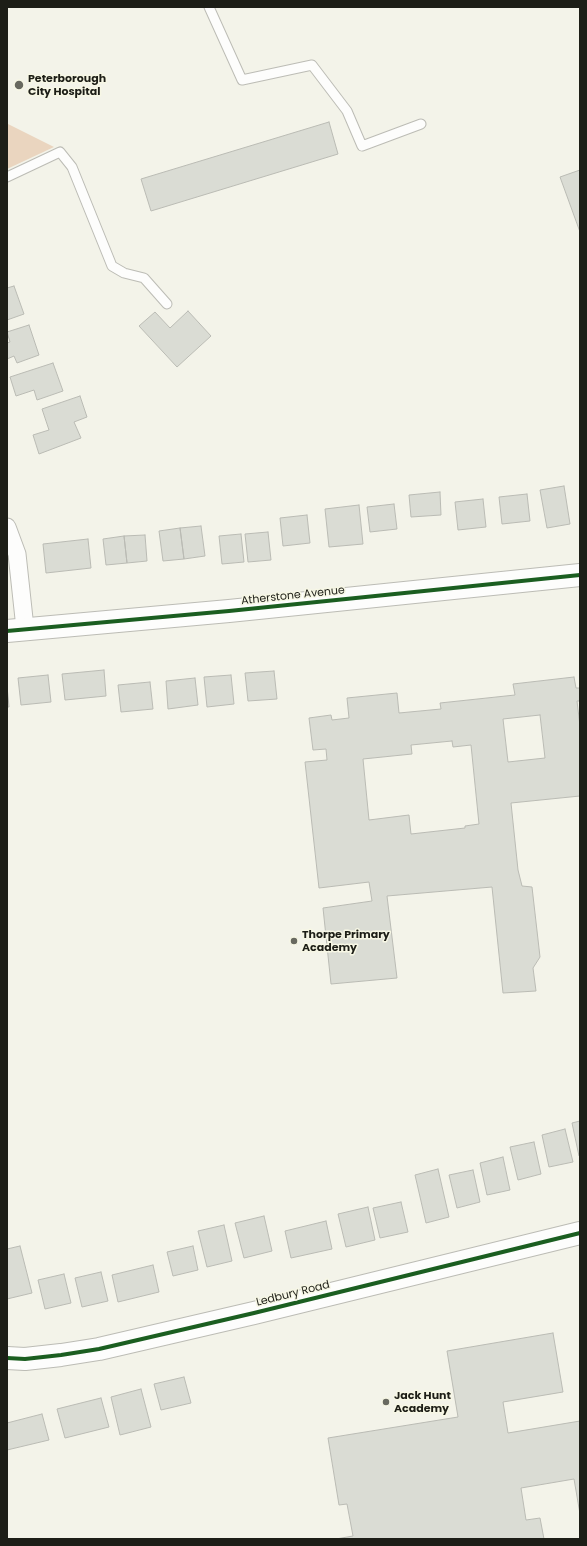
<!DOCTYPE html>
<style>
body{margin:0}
#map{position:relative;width:587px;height:1546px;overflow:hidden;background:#f3f3e9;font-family:Poppins,sans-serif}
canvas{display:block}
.frame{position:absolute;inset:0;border:8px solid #1d1e17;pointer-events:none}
</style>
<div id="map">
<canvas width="587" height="1546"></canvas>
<div class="frame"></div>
</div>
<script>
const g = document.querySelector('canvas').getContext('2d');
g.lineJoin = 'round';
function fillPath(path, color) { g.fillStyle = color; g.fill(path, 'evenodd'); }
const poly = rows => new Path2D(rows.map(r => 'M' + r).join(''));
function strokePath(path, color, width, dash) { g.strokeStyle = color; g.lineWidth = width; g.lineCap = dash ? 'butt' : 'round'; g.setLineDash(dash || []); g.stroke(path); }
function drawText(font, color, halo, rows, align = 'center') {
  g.font = font + ' Poppins,sans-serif'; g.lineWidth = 3; g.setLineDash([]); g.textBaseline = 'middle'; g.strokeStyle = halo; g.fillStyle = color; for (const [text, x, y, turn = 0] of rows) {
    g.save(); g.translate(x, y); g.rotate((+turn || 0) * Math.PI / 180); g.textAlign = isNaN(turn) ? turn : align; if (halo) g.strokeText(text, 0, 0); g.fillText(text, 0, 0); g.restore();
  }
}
fillPath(poly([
 [7,124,8,124,54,147,7,169]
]), '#ead5bf');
const building = poly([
 [329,122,338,154,151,211,141,179,329,122],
 [580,170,580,232,560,177,580,170],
 [14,286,24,314,7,320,7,288,14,286],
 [188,311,211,336,177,367,139,326,155,312,170,328,188,311],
 [29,325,39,355,17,363,14,356,7,359,7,343,10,342,7,332,29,325],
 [53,363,63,391,37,400,34,390,16,396,10,377,53,363],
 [80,396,87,417,74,422,81,438,39,454,33,435,49,430,42,409,80,396],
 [564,486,570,524,547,528,540,490,564,486],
 [440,492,441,515,411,517,409,495,440,492],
 [527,494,530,521,502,524,499,497,527,494],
 [483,499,486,527,458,530,455,502,483,499],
 [394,504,397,529,370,532,367,507,394,504],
 [359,505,363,544,329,547,325,509,359,505],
 [307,515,310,543,283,546,280,518,307,515],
 [201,526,205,556,184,559,180,528,201,526],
 [180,528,184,559,163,561,159,531,180,528],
 [268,532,271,560,248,562,245,534,268,532],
 [241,534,244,562,222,564,219,536,241,534],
 [145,535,147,561,127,563,124,536,145,535],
 [124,536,127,563,106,565,103,539,124,536],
 [88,539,91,568,46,573,43,544,88,539],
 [104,670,106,696,65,700,62,674,104,670],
 [274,671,277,699,248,701,245,673,274,671],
 [48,675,51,702,21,705,18,678,48,675],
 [231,675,234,704,207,707,204,677,231,675],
 [574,677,576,688,580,688,580,701,577,701,580,726,580,796,511,803,518,870,522,886,532,887,540,957,533,968,536,991,503,993,492,887,387,896,397,978,331,984,323,908,372,901,369,882,319,888,305,762,327,760,326,749,313,750,309,718,331,715,332,720,349,718,347,698,397,693,399,713,441,709,440,703,515,695,513,684,574,677],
 [540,715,545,758,508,762,503,719,540,715],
 [452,741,453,747,471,745,479,824,465,826,465,828,411,834,409,815,369,820,363,759,412,754,411,745,452,741],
 [195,678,198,705,168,709,166,681,195,678],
 [150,682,153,709,121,712,118,685,150,682],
 [7,686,9,707,7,707,7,686],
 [580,1121,580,1156,579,1156,572,1123,580,1121],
 [565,1129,573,1162,549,1167,542,1135,565,1129],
 [534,1142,541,1174,518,1180,510,1147,534,1142],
 [503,1157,510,1190,487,1195,480,1163,503,1157],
 [438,1169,449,1217,426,1223,415,1175,438,1169],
 [473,1170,480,1202,457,1208,449,1175,473,1170],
 [401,1202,408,1232,380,1238,373,1208,401,1202],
 [368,1207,375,1240,346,1247,338,1214,368,1207],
 [264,1216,272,1251,244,1258,235,1223,264,1216],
 [326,1221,332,1249,291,1258,285,1231,326,1221],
 [224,1225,232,1261,207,1267,198,1231,224,1225],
 [20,1246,32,1293,7,1299,7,1249,20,1246],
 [193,1246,198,1270,173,1276,167,1252,193,1246],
 [153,1265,159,1292,118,1302,112,1275,153,1265],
 [101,1272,108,1301,82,1307,75,1278,101,1272],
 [64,1274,71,1303,45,1309,38,1280,64,1274],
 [553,1333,563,1392,503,1402,508,1433,580,1421,580,1514,574,1479,521,1488,526,1520,540,1518,544,1539,336,1539,353,1536,347,1504,339,1505,328,1438,458,1417,447,1351,553,1333],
 [184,1377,191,1403,161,1410,154,1384,184,1377],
 [141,1389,151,1427,120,1435,111,1397,141,1389],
 [101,1398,109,1427,65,1438,57,1409,101,1398],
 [42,1414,49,1440,7,1450,7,1423,42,1414]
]);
fillPath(building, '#dadcd4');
strokePath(building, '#babbb4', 1);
const service = poly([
 [209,7,242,80,312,65,347,111,362,146,421,124],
 [7,177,60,152,72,167,112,266,124,273,144,278,167,304]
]);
const minor = poly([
 [7,527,17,554,25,628]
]);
const tertiary = poly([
 [7,631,229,611,580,575],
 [7,1358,25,1359,61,1355,99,1349,254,1313,580,1233]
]);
strokePath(service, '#bcbcb5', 11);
strokePath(minor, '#bcbcb5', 19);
strokePath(tertiary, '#bcbcb5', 24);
strokePath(service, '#fdfdfc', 9);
strokePath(minor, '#fdfdfc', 17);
strokePath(tertiary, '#fdfdfc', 22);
strokePath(poly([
 [7,631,229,611,580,575],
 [7,1358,25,1359,61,1355,99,1349,254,1313,580,1233]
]), '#1b5e20', 4);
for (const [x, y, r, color] of [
 [19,85,5,"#686960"],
 [294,941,4,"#686960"],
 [386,1402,4,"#686960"]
]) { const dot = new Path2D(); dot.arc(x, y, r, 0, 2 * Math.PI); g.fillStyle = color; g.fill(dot); strokePath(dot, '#f7f7e5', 1.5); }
drawText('bold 11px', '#1d1e17', '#f7f7e5', [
 ["Peterborough",28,79],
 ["City Hospital",28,92],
 ["Thorpe Primary",302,935],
 ["Academy",302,948],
 ["Jack Hunt",394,1396],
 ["Academy",394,1409]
], 'left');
drawText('11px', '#1d1e17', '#f7f7e5', [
 ["Atherstone Avenue",293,596,-6],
 ["Ledbury Road",293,1294,-14]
]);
</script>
